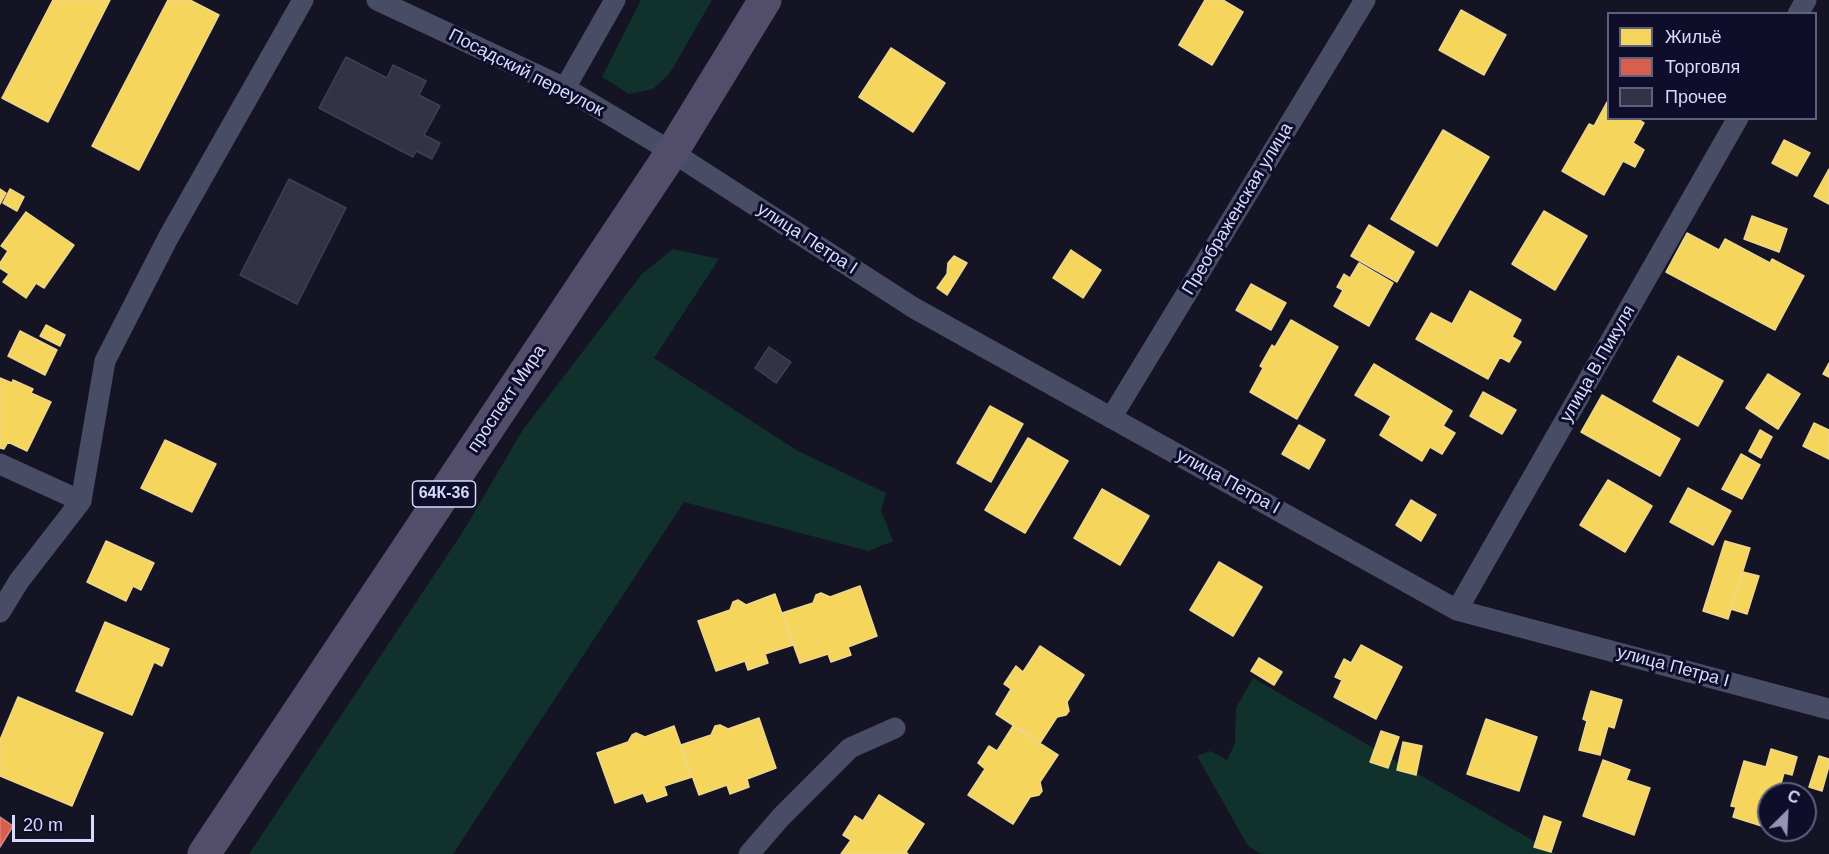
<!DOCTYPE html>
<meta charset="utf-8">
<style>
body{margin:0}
#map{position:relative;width:1829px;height:854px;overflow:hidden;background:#141424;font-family:Helvetica,sans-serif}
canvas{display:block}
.legend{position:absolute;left:1607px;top:12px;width:210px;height:108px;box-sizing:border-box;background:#0e0e2a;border:2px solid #5e607f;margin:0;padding:8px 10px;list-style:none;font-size:18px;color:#d7daff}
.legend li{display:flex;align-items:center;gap:12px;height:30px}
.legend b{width:30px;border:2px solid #5e607f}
.north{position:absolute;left:1757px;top:782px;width:60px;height:60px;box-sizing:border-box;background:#0e0e2a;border:2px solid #5e607f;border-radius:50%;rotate:24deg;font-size:16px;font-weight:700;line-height:24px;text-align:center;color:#d7daff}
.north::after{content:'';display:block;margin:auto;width:21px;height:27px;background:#9395b2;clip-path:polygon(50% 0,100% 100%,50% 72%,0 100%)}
.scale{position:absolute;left:12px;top:815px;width:82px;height:27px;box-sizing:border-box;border:3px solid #d7daff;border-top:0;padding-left:8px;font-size:18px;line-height:21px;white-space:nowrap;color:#d7daff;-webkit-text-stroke:4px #0e0e2a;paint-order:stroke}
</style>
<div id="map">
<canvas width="1829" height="854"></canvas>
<ul class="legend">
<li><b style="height:16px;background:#f6d55c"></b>Жильё</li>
<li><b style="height:16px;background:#d6604d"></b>Торговля</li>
<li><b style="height:16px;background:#323346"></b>Прочее</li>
</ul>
<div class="north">С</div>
<div class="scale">20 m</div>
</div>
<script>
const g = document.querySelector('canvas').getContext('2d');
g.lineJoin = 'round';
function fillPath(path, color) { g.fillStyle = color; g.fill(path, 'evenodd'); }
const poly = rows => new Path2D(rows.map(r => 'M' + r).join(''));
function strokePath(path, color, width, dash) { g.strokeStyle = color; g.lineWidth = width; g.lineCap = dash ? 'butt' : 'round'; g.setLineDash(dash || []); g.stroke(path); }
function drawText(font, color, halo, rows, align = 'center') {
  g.font = font + ' Helvetica,sans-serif'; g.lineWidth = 6; g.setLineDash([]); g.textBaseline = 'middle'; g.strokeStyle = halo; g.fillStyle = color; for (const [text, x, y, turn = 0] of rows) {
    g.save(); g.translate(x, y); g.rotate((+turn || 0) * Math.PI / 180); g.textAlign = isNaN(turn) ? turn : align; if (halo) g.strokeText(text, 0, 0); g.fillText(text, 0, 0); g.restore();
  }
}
fillPath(poly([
 [641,0,712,0,670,73,653,89,629,94,602,77],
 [673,249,719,259,654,358,798,451,886,493,881,510,893,541,868,551,684,502,453,854,249,854,464,530,522,431,642,274],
 [1253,678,1556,854,1261,854,1248,846,1197,756,1210,751,1227,760,1235,743,1236,708]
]), '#11312c');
const homes = poly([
 [53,0,110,0,48,122,2,98,53,0],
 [168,0,190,0,219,15,139,170,92,146,168,0],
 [1205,0,1223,0,1243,12,1212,65,1179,45,1205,0],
 [1461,10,1506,35,1484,75,1439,50,1461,10],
 [891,48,945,83,913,132,859,97,891,48],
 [1607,102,1608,118,1636,118,1644,123,1633,143,1644,150,1635,167,1623,161,1604,195,1562,171,1589,124,1594,126,1607,102],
 [1443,130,1489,157,1437,246,1391,219,1443,130],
 [1784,140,1810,153,1797,176,1772,163,1784,140],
 [1829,169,1829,204,1814,196,1829,169],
 [0,189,6,193,0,204,0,189],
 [10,189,24,197,17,211,3,203,10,189],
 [1544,211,1587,236,1555,290,1512,264,1544,211],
 [26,212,74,245,44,288,36,283,26,298,3,282,9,274,0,268,0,263,8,251,1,246,26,212],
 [1752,216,1787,229,1779,252,1744,239,1752,216],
 [1369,225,1414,252,1397,282,1351,256,1369,225],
 [1687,233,1719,250,1725,239,1770,263,1772,259,1804,276,1775,330,1666,272,1687,233],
 [1071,250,1101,270,1083,298,1053,278,1071,250],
 [954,256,967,263,947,295,937,288,947,274,948,263,954,256],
 [1359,263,1393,283,1369,326,1334,306,1343,290,1337,287,1344,274,1350,278,1359,263],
 [1251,284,1286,303,1271,330,1236,310,1251,284],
 [1470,291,1521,320,1512,337,1521,342,1509,362,1500,357,1488,379,1416,339,1431,313,1452,324,1470,291],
 [1291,320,1338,347,1297,419,1250,392,1263,368,1260,366,1272,345,1275,347,1291,320],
 [46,325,65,335,60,346,40,336,46,325],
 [20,331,57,350,45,375,8,356,20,331],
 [1678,356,1723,381,1698,426,1653,401,1678,356],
 [1829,363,1829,377,1823,374,1829,363],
 [1374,364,1452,411,1443,426,1455,433,1442,454,1430,447,1422,461,1380,435,1391,416,1355,395,1374,364],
 [1768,374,1800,394,1778,429,1746,408,1768,374],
 [0,378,12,383,13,380,33,389,31,393,51,402,27,451,8,442,4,449,0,448,0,378],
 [1483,392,1516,410,1502,434,1470,416,1483,392],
 [1602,395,1680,439,1660,476,1581,432,1602,395],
 [990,406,1023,424,991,482,957,463,990,406],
 [1814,423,1829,430,1829,459,1803,446,1814,423],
 [1299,425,1325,440,1309,469,1282,454,1299,425],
 [1760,430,1772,437,1761,458,1749,451,1760,430],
 [1028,438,1068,461,1025,533,985,510,1028,438],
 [165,440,216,464,192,512,141,488,165,440],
 [1741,454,1760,465,1742,499,1722,489,1741,454],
 [1608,480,1652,506,1625,552,1580,525,1608,480],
 [1688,488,1731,511,1713,545,1670,522,1688,488],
 [1102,489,1149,516,1120,565,1074,538,1102,489],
 [1411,500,1436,515,1421,541,1396,525,1411,500],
 [106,541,154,563,141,590,133,586,126,601,87,582,106,541],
 [1725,541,1750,548,1728,619,1703,611,1725,541],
 [1219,562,1262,587,1233,636,1190,610,1219,562],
 [1743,572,1759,576,1747,614,1731,609,1743,572],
 [860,586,877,636,848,647,851,655,831,662,828,654,800,663,782,613,813,603,816,595,821,593,830,597,860,586],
 [775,594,793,645,765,654,768,663,748,670,745,661,716,671,698,621,730,610,733,602,738,600,746,605,775,594],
 [105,622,169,649,162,666,154,662,132,715,76,691,105,622],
 [1361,645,1402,667,1376,719,1334,697,1342,680,1335,677,1344,659,1351,663,1361,645],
 [1040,646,1084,675,1067,702,1069,711,1066,715,1057,717,1040,743,996,714,1011,689,1004,684,1016,666,1023,672,1040,646],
 [1259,658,1282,672,1274,685,1251,671,1259,658],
 [1591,691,1622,700,1614,728,1608,726,1600,755,1579,750,1587,721,1583,719,1591,691],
 [18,697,103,733,72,806,0,776,0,740,18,697],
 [759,718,776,768,747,779,749,787,730,794,727,785,699,795,681,745,711,735,715,726,720,725,728,729,759,718],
 [1486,719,1537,737,1519,791,1467,774,1486,719],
 [674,726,692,777,664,786,667,795,647,802,643,793,615,803,597,753,628,742,632,735,636,733,645,737,674,726],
 [1013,726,1058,755,1040,782,1042,791,1039,795,1030,797,1013,824,968,795,985,769,978,763,989,746,997,751,1013,726],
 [1381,731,1399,737,1388,768,1370,762,1381,731],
 [1403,742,1422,746,1416,775,1397,770,1403,742],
 [1771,749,1797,757,1792,775,1784,773,1778,794,1769,794,1768,828,1733,817,1736,807,1731,806,1744,761,1766,767,1771,749],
 [1819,756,1829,759,1829,766,1822,791,1809,787,1819,756],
 [1603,760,1630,770,1626,780,1650,788,1634,835,1583,816,1603,760],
 [879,795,924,824,906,852,908,854,841,854,851,840,843,835,855,816,863,821,879,795],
 [1544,816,1561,822,1551,852,1534,847,1544,816]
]);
fillPath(homes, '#f6d55c');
strokePath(homes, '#edd68d', 1.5);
const shops = poly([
 [0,817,13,826,0,847,0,817]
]);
fillPath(shops, '#d6604d');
strokePath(shops, '#d68582', 1.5);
const building = poly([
 [346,57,387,78,393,65,426,81,419,95,440,106,424,135,440,143,432,159,416,151,413,157,319,108,346,57],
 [289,179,346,208,297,304,240,275,289,179],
 [769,347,791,362,776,383,755,368,769,347]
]);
fillPath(building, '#323346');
strokePath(building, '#3f3f58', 1.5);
strokePath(poly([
 [377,0,565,88,672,152,914,308,1457,610,1829,709],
 [1798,14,1806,0],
 [565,88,615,0],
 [1111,418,1365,0],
 [0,464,81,501,105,361,168,238,303,0],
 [1457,610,1738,118],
 [0,612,19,581,81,501],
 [749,854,781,817,850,748,895,728]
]), '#484c65', 21);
strokePath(poly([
 [204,854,672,152,765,0]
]), '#514d6b', 33);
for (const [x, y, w] of [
 [444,494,63]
]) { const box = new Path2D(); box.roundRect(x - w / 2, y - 13, w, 26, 4.5); g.fillStyle = '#0e0e2a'; g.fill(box); strokePath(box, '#d7daff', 1.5); }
drawText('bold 16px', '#d7daff', null, [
 ["64К-36",444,494]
]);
drawText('18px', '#d7daff', '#0e0e2a', [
 ["Посадский переулок",526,73,27],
 ["Преображенская улица",1238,209,-59],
 ["улица Петра I",807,239,33],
 ["улица В.Пикуля",1598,364,-60],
 ["проспект Мира",507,399,-56],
 ["улица Петра I",1228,482,29],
 ["улица Петра I",1673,667,15]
]);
</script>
